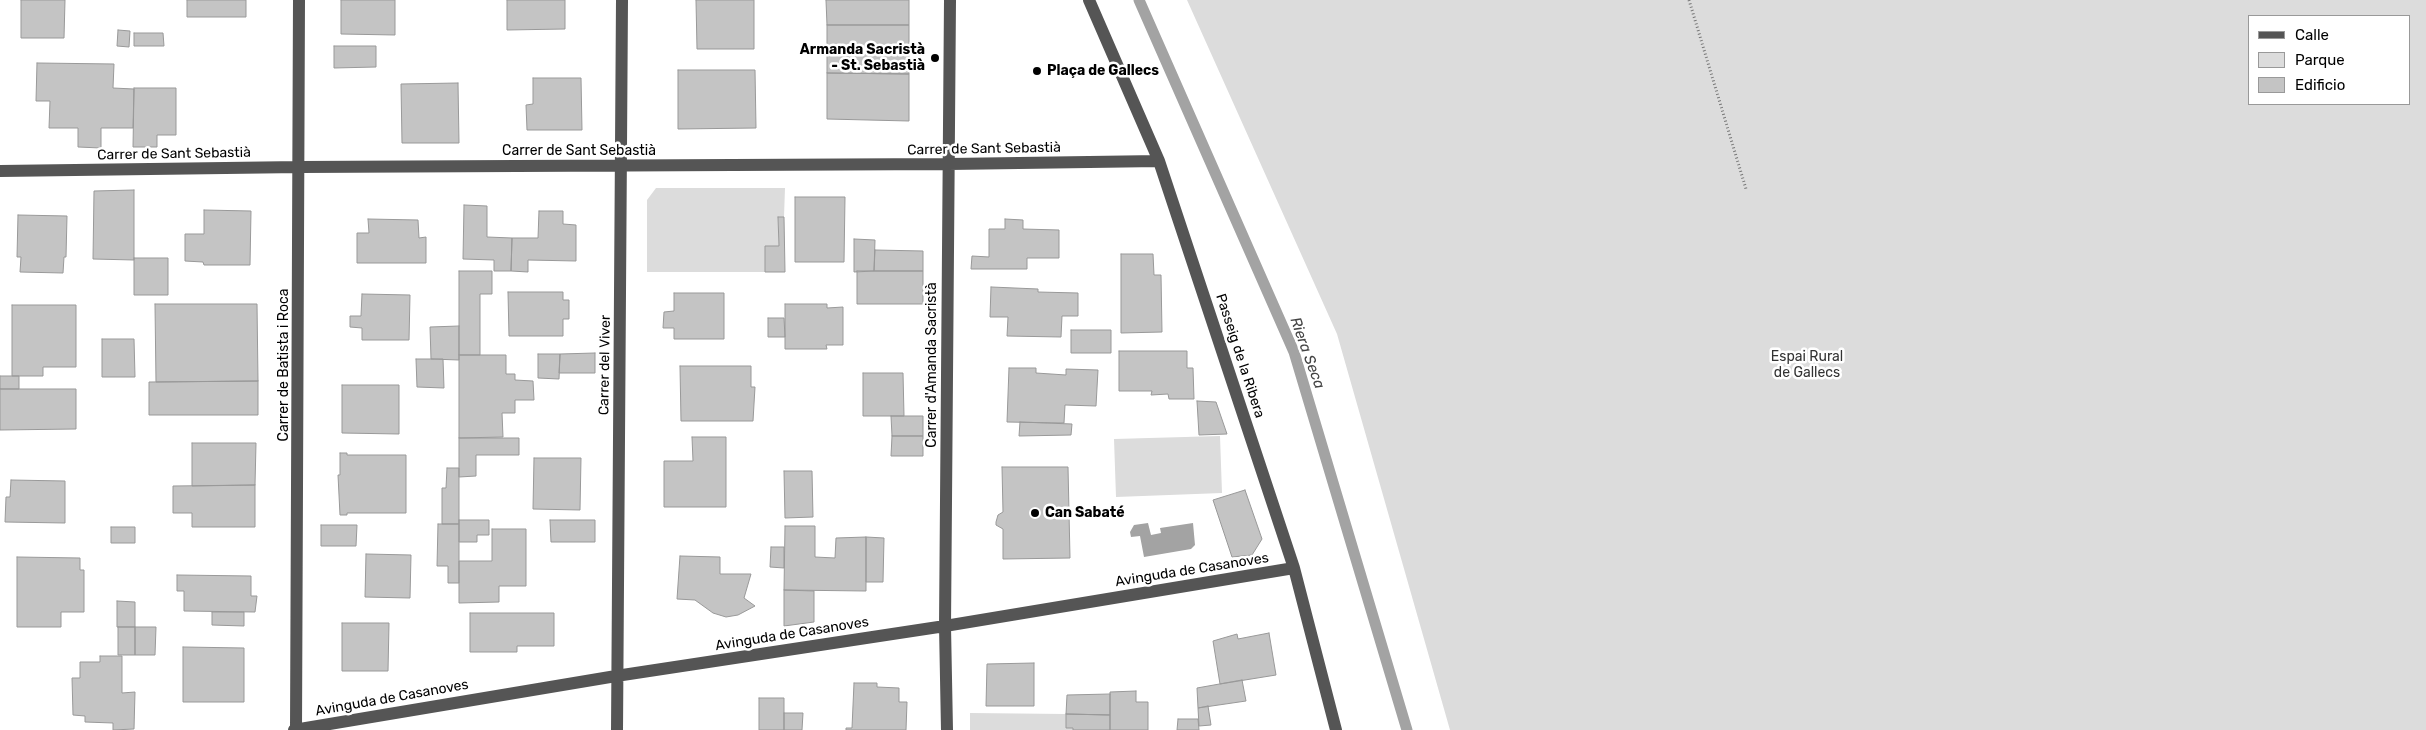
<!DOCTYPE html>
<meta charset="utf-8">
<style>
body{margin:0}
#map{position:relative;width:2426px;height:730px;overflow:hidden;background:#fff;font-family:Rubik,sans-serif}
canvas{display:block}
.legend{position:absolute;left:2248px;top:15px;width:162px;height:90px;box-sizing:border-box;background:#fff;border:1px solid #999;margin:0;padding:6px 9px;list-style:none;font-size:15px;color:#000}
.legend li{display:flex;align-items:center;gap:10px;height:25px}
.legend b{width:25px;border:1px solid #999}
</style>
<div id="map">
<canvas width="2426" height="730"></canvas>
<ul class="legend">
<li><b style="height:6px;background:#555"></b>Calle</li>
<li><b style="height:14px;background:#dcdcdc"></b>Parque</li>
<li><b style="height:14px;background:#c4c4c4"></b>Edificio</li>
</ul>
</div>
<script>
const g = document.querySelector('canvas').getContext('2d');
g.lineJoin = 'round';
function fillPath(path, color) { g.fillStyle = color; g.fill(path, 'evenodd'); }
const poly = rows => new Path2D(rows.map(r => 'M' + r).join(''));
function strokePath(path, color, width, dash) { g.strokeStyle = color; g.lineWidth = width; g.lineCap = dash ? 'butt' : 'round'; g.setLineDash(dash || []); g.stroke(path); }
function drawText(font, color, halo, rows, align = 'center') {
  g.font = font + ' Rubik,sans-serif'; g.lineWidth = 5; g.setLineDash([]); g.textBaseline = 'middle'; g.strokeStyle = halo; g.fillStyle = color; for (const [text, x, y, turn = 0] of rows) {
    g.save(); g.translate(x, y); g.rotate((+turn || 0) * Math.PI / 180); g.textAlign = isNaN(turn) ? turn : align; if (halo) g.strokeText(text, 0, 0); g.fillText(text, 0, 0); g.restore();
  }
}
fillPath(poly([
 [1187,0,2426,0,2426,730,1450,730,1337,334],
 [2250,16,2410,16,2410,104,2250,104],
 [656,188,785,188,784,217,778,218,779,246,765,246,765,272,647,272,647,200],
 [1220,436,1222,493,1116,497,1114,439],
 [970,713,1066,714,1066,727,1073,728,1073,730,970,730]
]), '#dcdcdc');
fillPath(poly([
 [1148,523,1151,535,1161,533,1160,528,1193,523,1195,545,1191,549,1144,557,1140,536,1131,537,1130,532,1134,525]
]), '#a3a3a3');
strokePath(poly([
 [1139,0,1294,352,1407,730]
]), '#a3a3a3', 11);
const building = poly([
 [21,0,65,0,64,38,21,38,21,0],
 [187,0,246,0,246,17,187,17,187,0],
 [341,0,395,0,395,35,341,34,341,0],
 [507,0,565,0,565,29,507,30,507,0],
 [696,0,754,0,754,49,697,49,696,0],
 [826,0,909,0,909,25,827,25,826,0],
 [827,25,909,25,909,74,827,73,827,25],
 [118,30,130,31,129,47,117,46,118,30],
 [134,33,163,33,164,46,134,46,134,33],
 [334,46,376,46,376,67,334,68,334,46],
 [37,63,114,64,113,88,134,89,133,128,101,128,101,148,78,147,78,128,49,128,50,101,36,101,37,63],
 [678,70,755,70,756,128,678,129,678,70],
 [827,73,909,74,909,121,827,119,827,73],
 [533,78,581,78,582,130,527,130,526,105,533,104,533,78],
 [458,83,459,143,402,143,401,84,458,83],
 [134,88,176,88,176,135,157,135,157,147,133,147,134,88],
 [134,190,134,260,93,259,94,191,134,190],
 [795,197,845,197,844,262,795,262,795,197],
 [464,205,487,206,487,237,512,238,511,271,494,271,494,260,463,259,464,205],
 [204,210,251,211,250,265,204,265,203,262,185,261,185,234,204,234,204,210],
 [539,211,563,211,563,224,576,225,576,261,528,260,528,272,511,271,512,238,538,238,539,211],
 [18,215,67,216,66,257,64,257,63,273,20,272,21,257,17,257,18,215],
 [778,217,784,217,785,272,765,272,765,246,779,246,778,217],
 [368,219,418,220,419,238,426,237,426,263,357,263,357,233,369,233,368,219],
 [1005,219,1023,220,1023,229,1059,230,1059,258,1027,258,1027,269,971,269,972,256,989,257,989,229,1005,229,1005,219],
 [854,239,875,240,874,271,854,272,854,239],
 [875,250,923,251,923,271,874,271,875,250],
 [1121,254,1153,254,1154,275,1161,275,1162,332,1121,333,1121,254],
 [134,258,168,258,168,295,134,295,134,258],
 [459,271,492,271,492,294,480,294,480,355,459,355,459,271],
 [857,271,923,271,923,304,857,304,857,271],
 [991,287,1038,289,1038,292,1078,293,1078,316,1062,316,1061,337,1007,336,1008,317,990,317,991,287],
 [508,292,563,292,563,300,569,300,569,319,563,319,563,336,509,336,508,292],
 [674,293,724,293,724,339,674,339,674,328,663,328,664,312,674,311,674,293],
 [362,294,410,295,409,340,362,340,362,328,350,327,350,316,361,316,362,294],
 [155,304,257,304,258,381,156,382,155,304],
 [785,304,827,304,827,308,843,307,843,345,826,345,827,349,785,349,785,304],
 [12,305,76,305,76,367,43,367,43,376,12,376,12,305],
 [768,318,784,318,785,337,768,337,768,318],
 [459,326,459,360,431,359,430,327,459,326],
 [1071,330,1111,330,1111,353,1071,353,1071,330],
 [102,339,134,339,135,377,102,377,102,339],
 [1119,351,1187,351,1187,368,1193,368,1194,399,1169,399,1168,394,1151,395,1152,391,1119,391,1119,351],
 [595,353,595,373,559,373,560,354,595,353],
 [538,354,560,354,559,379,538,378,538,354],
 [459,355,506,355,506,374,515,374,515,380,533,381,534,400,515,400,515,413,502,413,503,437,459,438,459,355],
 [416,359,443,359,444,388,417,387,416,359],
 [680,366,751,366,751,387,755,387,753,421,681,421,680,366],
 [1009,368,1036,368,1036,373,1066,375,1066,369,1098,370,1096,406,1065,405,1064,423,1007,422,1009,368],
 [863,373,903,373,904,416,863,416,863,373],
 [0,376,19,376,19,389,0,389,0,376],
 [258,381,258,415,149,415,149,382,258,381],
 [342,385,399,385,399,434,342,433,342,385],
 [0,389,76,389,76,429,0,430,0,389],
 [1197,401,1216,402,1227,434,1199,435,1197,401],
 [891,416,923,416,923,436,892,436,891,416],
 [1020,422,1072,424,1071,435,1019,436,1020,422],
 [892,436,923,436,923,456,891,456,892,436],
 [692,437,726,437,726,507,664,507,664,461,693,461,692,437],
 [459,438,519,438,519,455,476,455,476,476,459,477,459,438],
 [192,443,256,443,255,485,192,486,192,443],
 [340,453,347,453,347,455,406,455,406,513,347,513,347,515,340,515,338,475,340,475,340,453],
 [534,458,581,458,580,510,533,509,534,458],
 [1002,467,1068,467,1070,558,1003,559,1003,529,996,525,996,522,998,515,1003,512,1002,467],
 [447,468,459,468,459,524,442,524,442,488,446,488,447,468],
 [784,471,812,471,813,517,785,518,784,471],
 [11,480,65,481,65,523,5,522,6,497,10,497,11,480],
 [255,485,255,527,192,527,192,513,173,513,173,486,255,485],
 [1245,490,1262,539,1252,555,1232,557,1213,500,1245,490],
 [459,520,489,520,489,535,477,535,477,542,459,542,459,520],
 [550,520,595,520,595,542,551,542,550,520],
 [438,524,459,524,459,583,448,583,448,566,437,566,438,524],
 [321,525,357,525,356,546,321,546,321,525],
 [785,526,815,526,815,557,835,558,836,538,866,537,866,591,784,590,785,526],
 [111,527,135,527,135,543,111,543,111,527],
 [492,529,526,529,526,586,499,586,499,602,459,603,459,561,492,561,492,529],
 [866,537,884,538,883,582,866,582,866,537],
 [771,547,784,547,784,568,770,567,771,547],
 [366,554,411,555,410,598,365,597,366,554],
 [680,556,720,557,720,574,751,574,744,598,755,606,738,615,726,617,713,613,695,600,677,599,680,556],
 [17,557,80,558,80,570,84,570,84,612,61,612,61,627,17,627,17,557],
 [177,575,251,576,251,596,257,596,255,612,184,611,184,591,177,591,177,575],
 [784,590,814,591,814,622,784,626,784,590],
 [117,601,135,602,135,627,117,627,117,601],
 [212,612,244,612,244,626,212,625,212,612],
 [470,613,554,613,554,646,517,646,517,652,470,652,470,613],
 [342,623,389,623,388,671,342,671,342,623],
 [118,627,135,627,135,655,118,655,118,627],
 [135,627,156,627,155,655,135,655,135,627],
 [1269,633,1276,675,1220,684,1213,641,1237,634,1238,639,1269,633],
 [183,647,244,648,244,702,183,702,183,647],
 [100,656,122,656,122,693,135,692,134,729,113,730,113,723,85,722,85,716,73,715,72,678,80,678,80,662,100,662,100,656],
 [1034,663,1034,706,986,706,987,664,1034,663],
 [1242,680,1246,701,1198,708,1197,688,1242,680],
 [854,683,877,683,877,687,899,688,899,702,907,702,906,730,846,730,846,728,852,728,854,683],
 [1136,691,1136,702,1148,702,1148,730,1110,730,1110,692,1136,691],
 [1110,694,1110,715,1066,714,1067,695,1110,694],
 [759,698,784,698,784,730,759,730,759,698],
 [1208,706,1211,725,1199,726,1198,708,1208,706],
 [784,713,803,713,802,730,784,730,784,713],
 [1066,714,1110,715,1110,730,1073,730,1073,728,1066,728,1066,714],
 [1178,719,1198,719,1199,730,1177,730,1178,719]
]);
fillPath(building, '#c4c4c4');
strokePath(building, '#999', 1);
strokePath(poly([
 [1689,0,1746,189]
]), '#777', 3, [1, 2.5]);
strokePath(poly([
 [1089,0,1159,161,1294,568,1336,730],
 [0,171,300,167,949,164,1159,161],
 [294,730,616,676,945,626,1294,568],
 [296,730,299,0],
 [617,730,622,0],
 [947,730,945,626,950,0]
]), '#555', 12);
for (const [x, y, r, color] of [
 [935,58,5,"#000"],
 [1037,71,5,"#000"],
 [1035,513,5,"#000"]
]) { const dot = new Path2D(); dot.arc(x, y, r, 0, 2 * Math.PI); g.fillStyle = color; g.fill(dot); strokePath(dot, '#fff', 2); }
drawText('bold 14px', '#000', '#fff', [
 ["Armanda Sacristà",925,50,"right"],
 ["- St. Sebastià",925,66,"right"],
 ["Plaça de Gallecs",1047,71],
 ["Can Sabaté",1045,513]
], 'left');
drawText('14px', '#000', '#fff', [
 ["Carrer de Sant Sebastià",984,149,-1],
 ["Carrer de Sant Sebastià",579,151],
 ["Carrer de Sant Sebastià",174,154,-1],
 ["Passeig de la Ribera",1240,356,72],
 ["Carrer de Batista i Roca",284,365,-90],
 ["Carrer del Viver",605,365,-89],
 ["Carrer d'Amanda Sacristà",932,365,-90],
 ["Avinguda de Casanoves",1192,570,-9],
 ["Avinguda de Casanoves",792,634,-9],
 ["Avinguda de Casanoves",392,698,-10]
]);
drawText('14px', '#333', '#fff', [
 ["Espai Rural",1807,357],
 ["de Gallecs",1807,373]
]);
drawText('italic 15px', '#444', '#fff', [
 ["Riera Seca",1307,353,70]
]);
</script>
